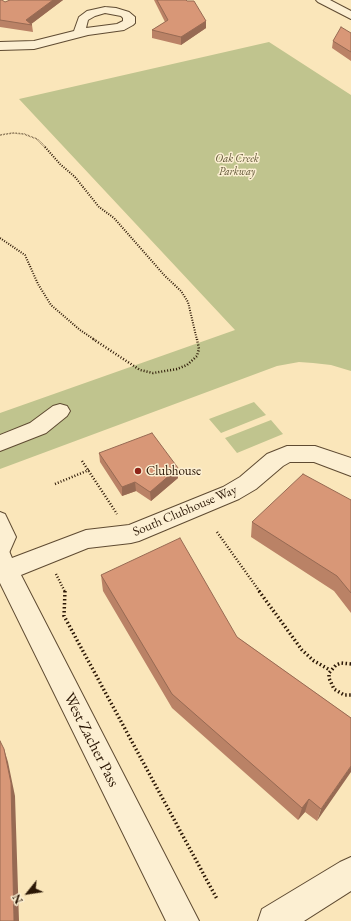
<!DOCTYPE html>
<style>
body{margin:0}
#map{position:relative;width:351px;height:921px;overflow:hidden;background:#fae6ba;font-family:"EB Garamond",serif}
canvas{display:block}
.north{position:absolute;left:8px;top:873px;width:40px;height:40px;-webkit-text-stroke:3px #fcefd2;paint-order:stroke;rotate:240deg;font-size:11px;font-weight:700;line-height:16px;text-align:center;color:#2b1705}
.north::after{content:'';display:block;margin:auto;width:14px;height:18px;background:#2b1705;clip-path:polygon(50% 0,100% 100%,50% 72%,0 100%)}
</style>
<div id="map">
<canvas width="351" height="921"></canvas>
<div class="north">N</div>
</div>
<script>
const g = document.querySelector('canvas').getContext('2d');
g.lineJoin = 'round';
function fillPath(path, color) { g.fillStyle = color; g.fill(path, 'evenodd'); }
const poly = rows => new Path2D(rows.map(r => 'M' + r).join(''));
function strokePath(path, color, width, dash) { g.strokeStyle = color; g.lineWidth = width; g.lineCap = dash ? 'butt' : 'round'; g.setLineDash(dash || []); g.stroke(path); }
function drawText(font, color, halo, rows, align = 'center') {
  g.font = font + ' "EB Garamond",serif'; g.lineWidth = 3; g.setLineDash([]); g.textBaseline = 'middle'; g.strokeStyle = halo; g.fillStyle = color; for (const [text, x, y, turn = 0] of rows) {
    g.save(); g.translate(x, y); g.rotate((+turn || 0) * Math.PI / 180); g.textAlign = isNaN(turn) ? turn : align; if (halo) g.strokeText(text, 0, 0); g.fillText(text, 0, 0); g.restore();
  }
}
fillPath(poly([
 [269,42,351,95,351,371,331,365,313,363,299,362,277,366,0,469,0,413,235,330,19,99],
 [254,402,266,415,221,433,209,419],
 [271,420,283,434,237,453,225,438]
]), '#c0c48e');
const service = poly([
 [0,512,5,514,16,537,5,562,0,564,0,512]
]);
const minor = poly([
 [316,0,330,0,351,11,351,19,318,2,316,0],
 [105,7,116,8,129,12,135,17,135,23,133,25,124,30,88,35,34,49,0,50,0,42,34,41,74,31,79,17,87,11,105,7],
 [105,13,121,16,123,18,123,21,117,24,86,28,88,20,95,16,105,13],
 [60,404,67,406,70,411,67,416,46,433,0,451,0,435,30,423,53,406,60,404],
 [287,446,315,446,351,458,351,476,314,462,290,462,283,466,256,489,239,499,139,541,131,543,88,548,21,575,199,921,166,921,0,583,0,548,9,551,12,558,86,530,129,525,223,487,240,477,267,454,287,446],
 [351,857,351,891,304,921,258,921,262,909,340,862,351,857]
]);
strokePath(service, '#5f4b32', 2);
strokePath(minor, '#5f4b32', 2);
strokePath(poly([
 [0,135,13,133,24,134,37,139,46,148]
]), '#2b1705', 1.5, [0.5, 1]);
strokePath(poly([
 [45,147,60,164,75,177,99,207,114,218,165,276,181,291,188,302,197,340],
 [0,238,25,255,38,284,51,305,80,330,95,340]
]), '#2b1705', 2, [1, 1.5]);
strokePath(poly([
 [93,339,140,370,153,373,177,369,187,365,197,356,199,349,197,339],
 [82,461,117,514],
 [55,484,89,470],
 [217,532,260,592],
 [56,574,65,592]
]), '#2b1705', 2.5, [1, 2]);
strokePath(poly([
 [65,591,64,616,217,899],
 [259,591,302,650,314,661,330,670],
 [351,664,341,663,336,665,329,673,329,678,334,689,344,695,351,695]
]), '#2b1705', 3.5, [1.5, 2.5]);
fillPath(service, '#fcefd2');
fillPath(minor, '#fcefd2');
fillPath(poly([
 [0,0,5,2,10,0,63,0,31,24,32,25,33,32,0,27],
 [154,0,186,0,206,21,206,28,181,45,152,38,152,30,165,22],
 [351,33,351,61,332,48,333,41],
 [99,453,178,468,178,478,151,501,136,491,122,496,100,462],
 [351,500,351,613,334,591,251,537,252,522],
 [101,575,237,637,351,718,317,821,305,812,298,820,172,708,103,591]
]), '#ba8266');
fillPath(poly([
 [53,0,63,0,30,25,26,20],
 [206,21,206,28,181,45,181,37],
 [178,468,178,478,151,501,150,492],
 [135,482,136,491,122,496,122,487],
 [4,749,8,762,15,796,19,921,14,921],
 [351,766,351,772,317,821,321,809],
 [309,799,305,812,298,820,302,808]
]), '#976a53');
const building = poly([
 [0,0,2,0,5,2,10,0,53,0,26,20,32,25,0,20,0,0],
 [157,0,186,0,187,1,194,1,206,21,181,37,152,30,168,20,157,0],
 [341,27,351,33,351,52,333,41,341,27],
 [152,433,178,468,150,492,135,482,122,487,99,453,152,433],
 [303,474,351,500,351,593,337,576,252,522,303,474],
 [180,538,237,637,351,718,351,766,321,809,309,799,302,808,172,694,101,575,180,538],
 [0,741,4,749,11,783,14,921,0,921,0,741]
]);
fillPath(building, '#d89777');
strokePath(building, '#976a53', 1);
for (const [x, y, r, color] of [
 [138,471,4,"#8f2418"]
]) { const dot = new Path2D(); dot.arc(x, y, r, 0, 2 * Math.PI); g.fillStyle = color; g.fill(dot); strokePath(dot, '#fcefd2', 1.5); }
drawText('italic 11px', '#5f5435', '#fcefd2', [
 ["Oak Creek",237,159],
 ["Parkway",237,172]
]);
drawText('13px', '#2b1705', '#fcefd2', [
 ["Clubhouse",146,471]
], 'left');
drawText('13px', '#2b1705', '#fcefd2', [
 ["South Clubhouse Way",185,511,-23]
]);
drawText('16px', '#2b1705', '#fcefd2', [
 ["West Zacher Pass",91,740,63]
]);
</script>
